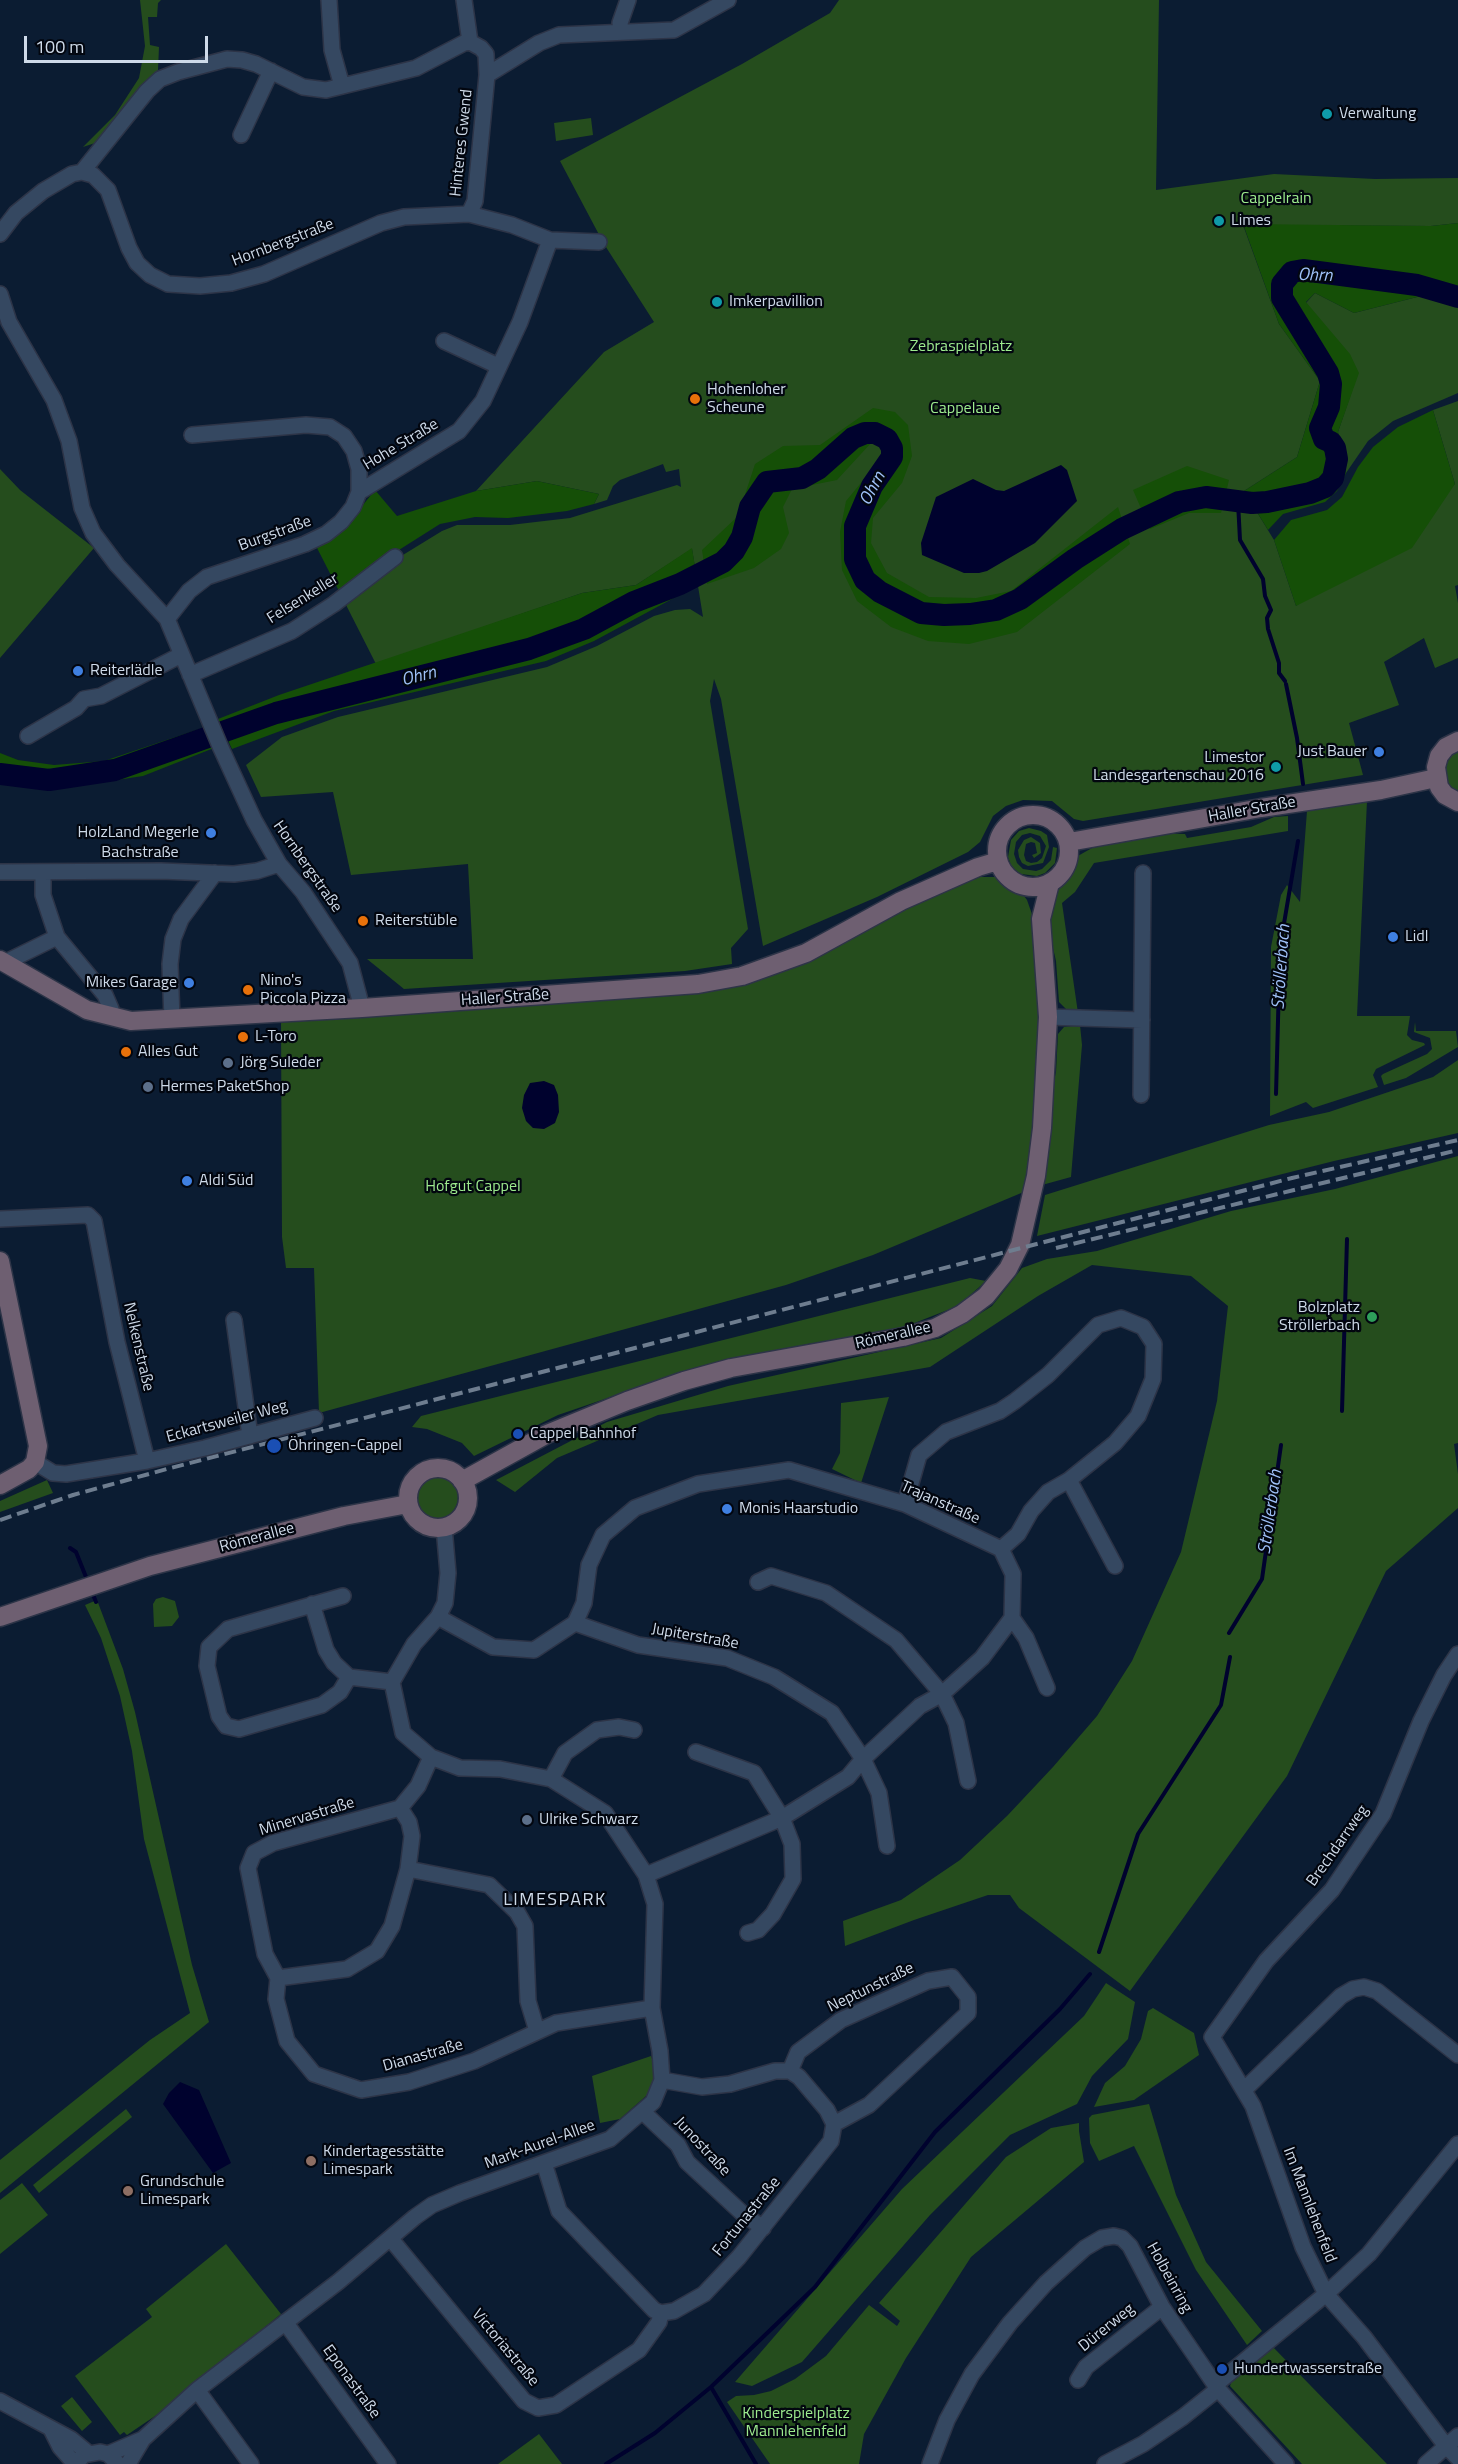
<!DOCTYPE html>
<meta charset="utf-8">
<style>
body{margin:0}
#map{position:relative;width:1458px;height:2464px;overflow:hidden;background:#0b1c32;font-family:"Titillium Web",sans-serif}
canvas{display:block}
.scale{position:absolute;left:24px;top:36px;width:184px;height:27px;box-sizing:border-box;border:3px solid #cedae9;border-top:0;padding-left:8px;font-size:18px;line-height:21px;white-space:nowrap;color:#cedae9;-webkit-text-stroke:4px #02060f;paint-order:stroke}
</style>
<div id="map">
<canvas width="1458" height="2464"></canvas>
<div class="scale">100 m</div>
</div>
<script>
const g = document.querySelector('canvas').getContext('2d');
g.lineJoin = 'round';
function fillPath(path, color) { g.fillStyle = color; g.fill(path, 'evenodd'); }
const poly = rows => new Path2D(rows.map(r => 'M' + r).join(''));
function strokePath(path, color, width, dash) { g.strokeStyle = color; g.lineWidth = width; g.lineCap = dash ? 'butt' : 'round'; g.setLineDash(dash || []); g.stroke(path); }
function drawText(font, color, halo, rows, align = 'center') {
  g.font = font + ' "Titillium Web",sans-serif'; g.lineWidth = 4.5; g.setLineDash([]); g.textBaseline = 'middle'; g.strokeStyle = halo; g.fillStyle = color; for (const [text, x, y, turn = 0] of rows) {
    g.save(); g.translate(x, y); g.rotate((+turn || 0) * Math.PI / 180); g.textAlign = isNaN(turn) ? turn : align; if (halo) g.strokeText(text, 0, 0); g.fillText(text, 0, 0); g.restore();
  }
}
fillPath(poly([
 [140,0,161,0,158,3,157,17,148,17,150,45,159,47,158,70,101,141,83,147,115,115,139,78,145,46],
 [839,0,1159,0,1156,190,1274,174,1375,179,1458,178,1458,223,1431,226,1243,225,1279,324,1320,381,1297,457,1244,491,1274,540,1296,606,1455,484,1433,410,1458,401,1458,585,1455,586,1458,603,1458,658,1435,668,1424,638,1384,662,1399,705,1349,723,1363,775,1083,821,1074,819,1052,801,1023,800,1006,806,993,816,980,842,968,852,877,897,763,946,721,699,714,679,710,701,748,929,731,948,732,964,685,971,404,989,367,959,473,959,468,864,351,875,333,792,261,797,246,765,282,737,338,717,547,667,597,646,654,616,675,610,690,609,703,617,692,549,636,585,582,593,376,664,344,601,398,558,442,531,457,525,510,525,570,518,677,485,681,487,679,469,666,472,663,464,620,480,613,486,607,500,594,504,599,494,537,481,476,491,604,352,654,322,604,244,560,161,742,64,830,13],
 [591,118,593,135,556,141,554,123],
 [1315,293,1354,313,1421,296,1458,306,1458,393,1393,421,1368,441,1346,473,1338,432,1358,373,1306,303],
 [0,469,20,490,94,548,0,658],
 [1458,750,1458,793,1446,782,1444,768,1451,755],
 [1367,801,1357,1016,1410,1016,1407,1035,1412,1040,1424,1043,1425,1045,1376,1069,1373,1075,1378,1087,1313,1108,1306,1102,1270,1116,1271,947,1281,895,1287,885,1300,902,1307,811],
 [1288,816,1288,831,1094,863,1075,892,1062,903,1078,1013,1067,1010,1059,1002,1056,961,1050,935,1048,911,1054,886,1063,878,1076,857,1092,848,1153,833,1185,834,1187,838,1251,827,1274,817],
 [1029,828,1041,831,1047,835,1049,847,1043,863,1028,866,1022,863,1019,857,1018,850,1024,840,1031,837,1040,843,1041,853,1034,858,1032,855,1037,853,1035,843,1031,842,1026,844,1024,855,1026,861,1031,863,1037,862,1042,858,1046,846,1040,836,1030,833,1022,835,1016,842,1014,854,1017,863,1023,869,1036,871,1042,869,1051,860,1053,847,1057,848,1055,863,1045,873,1037,876,1021,874,1012,868,1008,857,1011,840,1019,831],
 [980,877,1001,877,1008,884,1019,889,1027,900,1033,917,1040,1014,1034,1127,1026,1191,873,1255,786,1285,319,1413,314,1268,286,1268,282,1237,281,1020,740,984,792,968,935,893],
 [1415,1022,1416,1031,1456,1031,1458,1047,1406,1078,1384,1085,1381,1076,1383,1074,1427,1054,1432,1049,1430,1038,1414,1032],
 [1080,1025,1082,1045,1071,1177,1042,1185,1049,1103,1056,1072,1058,1034,1064,1027],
 [1458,1060,1458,1133,1334,1161,1037,1236,1045,1195,1269,1125,1329,1112,1433,1077],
 [1458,1156,1458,1443,1454,1444,1458,1474,1458,1508,1386,1571,1287,1776,1130,1991,1019,1908,1010,1895,988,1895,914,1920,845,1946,843,1921,901,1900,960,1860,1007,1816,1053,1767,1097,1716,1132,1661,1181,1552,1217,1401,1228,1306,1191,1276,1092,1265,1038,1296,930,1367,658,1415,557,1458,515,1492,496,1480,607,1422,728,1386,941,1338,992,1306,1022,1268,1047,1259,1097,1251,1231,1211,1335,1189],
 [970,1278,986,1281,958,1306,894,1331,808,1344,678,1374,558,1415,474,1456,462,1443,427,1429,412,1427,421,1416],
 [889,1397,861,1483,832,1469,840,1453,841,1403],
 '414 1497a22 22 0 1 1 44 0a22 22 0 1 1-44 0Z',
 [47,1480,53,1493,0,1512,0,1501],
 [163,1597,175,1601,179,1617,172,1626,154,1627,153,1604,156,1599],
 [97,1600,123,1669,135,1712,192,1965,209,2022,0,2193,0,2160,150,2040,190,2013,144,1839,132,1751,120,1696,101,1638,85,1605],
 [1106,1983,1135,2002,1128,2039,1092,2076,1077,2104,1010,2135,930,2215,802,2362,752,2386,735,2382,902,2189,1084,2016],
 [1153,2008,1194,2033,1199,2055,1134,2100,1094,2107,1105,2083,1125,2066,1141,2039,1148,2011],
 [651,2056,656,2070,654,2089,620,2119,600,2123,592,2076],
 [1149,2104,1176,2195,1206,2262,1262,2331,1247,2345,1196,2270,1134,2146,1099,2161,1090,2143,1089,2118,1092,2115],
 [126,2109,132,2117,39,2193,33,2185],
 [1079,2123,1079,2131,1084,2162,971,2257,906,2358,864,2434,859,2464,770,2464,727,2402,736,2396,754,2395,771,2391,795,2379,826,2356,869,2305,897,2326,900,2321,879,2303,1006,2157,1051,2128],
 [22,2183,48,2215,0,2254,0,2200],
 [226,2244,281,2314,161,2412,127,2435,124,2432,120,2435,75,2376,152,2317,146,2309],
 [1272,2346,1387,2464,1302,2464,1230,2386,1233,2377],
 [72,2397,92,2422,82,2431,61,2406],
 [539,2434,562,2464,498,2464]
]), '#254d1d');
fillPath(poly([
 [1458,223,1458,306,1421,296,1354,313,1315,293,1306,302,1350,354,1359,373,1338,432,1346,473,1337,491,1325,502,1283,514,1268,530,1244,491,1297,457,1320,381,1279,324,1243,224,1431,226],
 [873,408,895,412,908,425,912,456,902,483,873,518,871,543,887,573,929,597,976,598,1011,591,1118,507,1130,544,1017,632,969,644,928,641,891,627,857,601,842,570,840,532,846,501,883,456,881,445,872,442,837,480,792,489,783,507,789,533,781,549,754,568,707,584,702,550,738,516,755,464,783,446,820,445],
 [1433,410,1455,484,1412,548,1296,606,1274,540,1291,520,1327,510,1342,497,1358,467,1373,447,1398,427],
 [1187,466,1229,480,1221,513,1189,513,1150,529,1133,490],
 [537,481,599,494,594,504,567,511,508,518,475,517,440,524,391,555,340,593,316,546,350,521,375,490,397,516,476,491],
 [692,548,698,585,594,641,546,661,334,711,232,749,218,719,279,695,582,593,636,585],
 [205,727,214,748,143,776,78,786,18,787,0,783,0,753,18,760,54,765,104,761]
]), '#154f07');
fillPath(poly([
 [1061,465,1067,470,1077,501,1035,543,987,571,979,573,964,573,922,555,921,543,936,497,973,479,996,490,1004,491],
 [544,1081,554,1085,558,1095,559,1112,555,1123,544,1129,533,1128,526,1121,522,1108,524,1095,530,1083],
 [180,2082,199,2090,231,2163,213,2173,163,2104,169,2093]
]), '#00022e');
strokePath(poly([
 [1238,502,1240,540,1263,579,1265,596,1271,610,1267,618,1268,629,1279,663,1279,673,1285,681],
 [1286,684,1297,738,1303,784],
 [1276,1094,1280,947,1298,841],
 [1342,1411,1347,1239],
 [70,1548,76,1552,88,1582],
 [92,1592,96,1602],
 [1229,1633,1262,1579,1281,1445],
 [1099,1952,1138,1834,1221,1705,1230,1657],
 [711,2387,756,2464],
 [606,2464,655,2433,711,2387,815,2287,935,2132,1060,2009,1090,1974]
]), '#00022e', 4);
strokePath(poly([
 [0,774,49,780,115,770,276,713,529,649,584,629,634,602,680,584,723,562,734,551,742,537,750,507,767,482,802,478,818,469,853,438,865,433,875,433,887,439,892,448,892,457,872,486,855,526,855,559,865,580,880,592,921,613,944,615,970,614,996,610,1020,599,1075,559,1122,529,1179,502,1206,497,1252,503,1267,502,1310,493,1325,487,1333,478,1337,459,1335,448,1331,442,1324,439,1320,428,1329,407,1331,384,1328,373,1282,298,1282,284,1292,272,1303,270,1417,285,1458,297]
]), '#00022e', 22);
const street = poly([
 [329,0,332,50,342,86],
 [621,32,620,23,628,0],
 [487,75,539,43,559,35,674,30,728,0],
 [241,135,271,71],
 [82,172,147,91,160,79,178,72,227,59,242,60,256,64,303,87,326,90,416,68,464,43,470,42,464,0],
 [469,214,475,201,487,75,486,54,481,48,470,42],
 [0,234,16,213,43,191,72,174,82,172,93,175,108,190,129,248,137,263,150,275,168,284,200,286,231,283,264,274,381,223,404,217,469,214,512,225,550,240,599,242],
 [0,294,9,322,54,400,69,441,82,508,93,533,117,565,167,619,220,746,254,820,279,864,303,892,350,963,362,1008],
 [444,341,498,366],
 [359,492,459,431,483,401,520,322,550,240],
 [167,619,189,591,207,577,305,544,326,534,341,522,353,507,359,492,359,469,354,451,344,436,330,427,306,425,192,435],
 [190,675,292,631,334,604,395,557],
 [28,736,76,708,84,699,101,696,181,655],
 [0,872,161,871,234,874,257,871,279,864],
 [43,872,43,895,57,937,105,995,111,1009,110,1016],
 [4,963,57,937],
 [1048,1017,1142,1020],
 [172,1019,170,964,173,939,181,919,215,873],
 [1141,1095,1143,873],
 [0,1219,88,1215,94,1221,117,1342,147,1461],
 [234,1320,250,1436],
 [35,1462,53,1473,66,1474,147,1461,205,1448,315,1418],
 [1069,1480,1115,1566],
 [905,1504,919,1455,946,1432,1000,1411,1015,1401,1048,1375,1098,1325,1121,1318,1143,1327,1154,1344,1153,1379,1138,1416,1115,1443,1069,1480,1048,1492,1031,1511,1018,1534,1001,1549],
 [758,1582,771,1576,826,1593,896,1640,942,1694,956,1723,968,1781],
 [343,1596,228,1629,209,1647,207,1666,219,1716,226,1726,239,1729,322,1705,340,1692,349,1677],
 [312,1604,326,1650,334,1663,349,1677,392,1682],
 [438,1617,493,1647,534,1650,575,1623,584,1603,589,1565,603,1535,635,1508,698,1484,789,1470,905,1504,1001,1549,1013,1574,1012,1618,982,1658,942,1694,920,1706,863,1759,848,1777,782,1818,646,1875],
 [1012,1618,1026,1638,1047,1688],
 [575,1623,638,1645,727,1658,774,1677,832,1713,863,1759,879,1793,887,1846],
 [1458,1654,1444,1675,1421,1721,1383,1814,1332,1890,1266,1961,1212,2037,1253,2106,1303,2247,1326,2294,1364,2337,1446,2446,1458,2458],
 [696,1752,754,1773,782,1818,792,1844,793,1879,773,1914,758,1930,748,1933],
 [551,1779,565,1753,597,1730,619,1727,634,1730],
 [408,1869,489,1885,517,1912,525,1926,528,2001,537,2031],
 [278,1978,276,1999,287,2041,314,2074,361,2090,409,2082,474,2061,556,2023,652,2008],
 [278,1978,265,1954,248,1868,254,1853,273,1843,400,1808,418,1786,431,1757],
 [278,1978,347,1969,377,1951,392,1926,408,1869,412,1836,409,1822,400,1808],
 [790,2071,798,2052,841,2020,928,1981,952,1977,968,1997,968,2013,869,2105,834,2124],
 [1245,2089,1341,1996,1353,1989,1364,1987,1377,1991,1458,2055],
 [643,2112,678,2145,687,2162,742,2213,763,2228],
 [544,2163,559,2211,654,2310,661,2313,674,2311,704,2294,739,2257,831,2141,834,2124,827,2110,799,2077,790,2071,775,2071,730,2084,702,2087,662,2080],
 [390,2238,524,2401,538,2408,556,2405,639,2350,659,2322,661,2313],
 [285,2322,388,2464],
 [1078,2380,1086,2367,1162,2307],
 [1215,2385,1326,2294,1369,2254,1458,2144],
 [197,2390,251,2464],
 [0,2401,71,2439,88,2453],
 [51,2429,60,2447,75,2464,84,2455,100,2452,108,2454,118,2464],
 [108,2454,143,2439],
 [128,2464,143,2439,197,2390,338,2282,415,2217,432,2205,460,2193,610,2139,653,2102,662,2080,660,2051,652,2008,655,1904,646,1875,605,1813,551,1779,500,1769,460,1768,431,1757,403,1733,392,1682,414,1644,438,1617,445,1603,448,1573,444,1527],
 [930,2464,947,2420,972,2374,1010,2323,1046,2283,1085,2248,1102,2238,1114,2236,1122,2238,1130,2246,1162,2307,1218,2389,1286,2464],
 [1105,2464,1143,2444,1183,2417,1218,2389],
 [1426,2464,1458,2436]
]);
const secondary = poly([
 [1458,741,1446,747,1439,756,1436,767,1439,787,1445,795,1458,802],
 '997 851a36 36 0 1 1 72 0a36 36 0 1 1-72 0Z',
 [1069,842,1261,808,1381,790,1436,778],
 [0,960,87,1010,131,1021,362,1008,698,984,742,976,806,953,901,901,978,867,998,861],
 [0,1261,38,1446,35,1462,29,1469,0,1485],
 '408 1498a30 30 0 1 1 60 0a30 30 0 1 1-60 0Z',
 [462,1481,547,1434,627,1401,684,1381,731,1368,903,1337,935,1328,962,1314,986,1296,1008,1269,1020,1245,1036,1176,1042,1128,1048,1017,1041,919,1050,883],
 [0,1617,150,1566,344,1516,408,1504]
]);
strokePath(street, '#2d3447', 18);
strokePath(secondary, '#2d3447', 21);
strokePath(street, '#354861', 15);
strokePath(secondary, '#6e5f71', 18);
strokePath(poly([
 [1056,1248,1458,1150],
 [0,1520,73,1495,167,1469,1292,1178,1458,1140]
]), '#6e7d8f', 4, [12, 6]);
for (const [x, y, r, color] of [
 [1327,114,6,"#0f9aa8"],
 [1219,221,6,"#0f9aa8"],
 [717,302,6,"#0f9aa8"],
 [695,399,6,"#e8710a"],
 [78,671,6,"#3f7fe0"],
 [1379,752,6,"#3f7fe0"],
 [1276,767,6,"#0f9aa8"],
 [211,833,6,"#3f7fe0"],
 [363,921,6,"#e8710a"],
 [1393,937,6,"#3f7fe0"],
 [189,983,6,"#3f7fe0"],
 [248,990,6,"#e8710a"],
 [243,1037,6,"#e8710a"],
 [126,1052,6,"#e8710a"],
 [228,1063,6,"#5c6f8a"],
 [148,1087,6,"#5c6f8a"],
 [187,1181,6,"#3f7fe0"],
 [1372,1317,6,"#2e9e5b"],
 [518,1434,6,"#1a4fb4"],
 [274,1446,8,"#1a4fb4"],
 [727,1509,6,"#3f7fe0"],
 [527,1820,6,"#5c6f8a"],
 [311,2161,6,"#8d6e63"],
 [128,2191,6,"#8d6e63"],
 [1222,2369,6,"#1a4fb4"]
]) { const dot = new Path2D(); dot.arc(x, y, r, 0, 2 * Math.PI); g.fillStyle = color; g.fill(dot); strokePath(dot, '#02060f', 2); }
drawText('16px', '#cedae9', '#02060f', [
 ["Verwaltung",1339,114],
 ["Limes",1231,221],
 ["Imkerpavillion",729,302],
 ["Hohenloher",707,390],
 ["Scheune",707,408],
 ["Reiterlädle",90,671],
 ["Just Bauer",1367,752,"right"],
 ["Limestor",1264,758,"right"],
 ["Landesgartenschau 2016",1264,776,"right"],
 ["HolzLand Megerle",199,833,"right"],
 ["Reiterstüble",375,921],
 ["Lidl",1405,937],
 ["Nino's",260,981],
 ["Piccola Pizza",260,999],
 ["Mikes Garage",177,983,"right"],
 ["L-Toro",255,1037],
 ["Alles Gut",138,1052],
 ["Jörg Suleder",240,1063],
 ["Hermes PaketShop",160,1087],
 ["Aldi Süd",199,1181],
 ["Bolzplatz",1360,1308,"right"],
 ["Ströllerbach",1360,1326,"right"],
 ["Cappel Bahnhof",530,1434],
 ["Öhringen-Cappel",288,1446],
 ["Monis Haarstudio",739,1509],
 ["Ulrike Schwarz",539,1820],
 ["Kindertagesstätte",323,2152],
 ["Limespark",323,2170],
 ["Grundschule",140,2182],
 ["Limespark",140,2200],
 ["Hundertwasserstraße",1234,2369]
], 'left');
drawText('16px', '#cedae9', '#02060f', [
 ["Hinteres Gwend",462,143,-84],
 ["Hornbergstraße",283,243,-21],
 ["Hohe Straße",401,445,-31],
 ["Burgstraße",275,534,-20],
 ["Felsenkeller",303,599,-32],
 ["Haller Straße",1252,810,-10],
 ["Bachstraße",140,853],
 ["Hornbergstraße",307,867,55],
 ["Haller Straße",505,998,-4],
 ["Römerallee",893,1336,-13],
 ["Nelkenstraße",138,1347,77],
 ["Eckartsweiler Weg",227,1422,-15],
 ["Trajanstraße",940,1503,24],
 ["Römerallee",257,1538,-15],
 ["Jupiterstraße",695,1637,10],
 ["Minervastraße",307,1817,-17],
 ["Brechdarrweg",1338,1846,-55],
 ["Neptunstraße",871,1988,-26],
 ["Dianastraße",423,2056,-16],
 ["Mark-Aurel-Allee",540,2145,-20],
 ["Junostraße",702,2147,47],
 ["Im Mannlehenfeld",1309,2205,69],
 ["Fortunastraße",747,2217,-51],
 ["Holbeinring",1169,2278,61],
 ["Dürerweg",1107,2328,-39],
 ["Victoriastraße",505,2348,50],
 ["Eponastraße",351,2382,54]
]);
drawText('16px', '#9deb8e', '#02060f', [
 ["Cappelrain",1276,199],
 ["Zebraspielplatz",961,347],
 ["Cappelaue",965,409],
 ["Hofgut Cappel",473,1187],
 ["Kinderspielplatz",796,2414],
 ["Mannlehenfeld",796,2432]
]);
drawText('italic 18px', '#9fc1f8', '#02060f', [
 ["Ohrn",1315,276,2],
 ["Ohrn",873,489,-62],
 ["Ohrn",419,677,-14],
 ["Ströllerbach",1282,967,-86],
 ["Ströllerbach",1271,1512,-82]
]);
g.letterSpacing = '1.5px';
drawText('18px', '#cedae9', '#02060f', [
 ["LIMESPARK",555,1901]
]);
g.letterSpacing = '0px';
</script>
